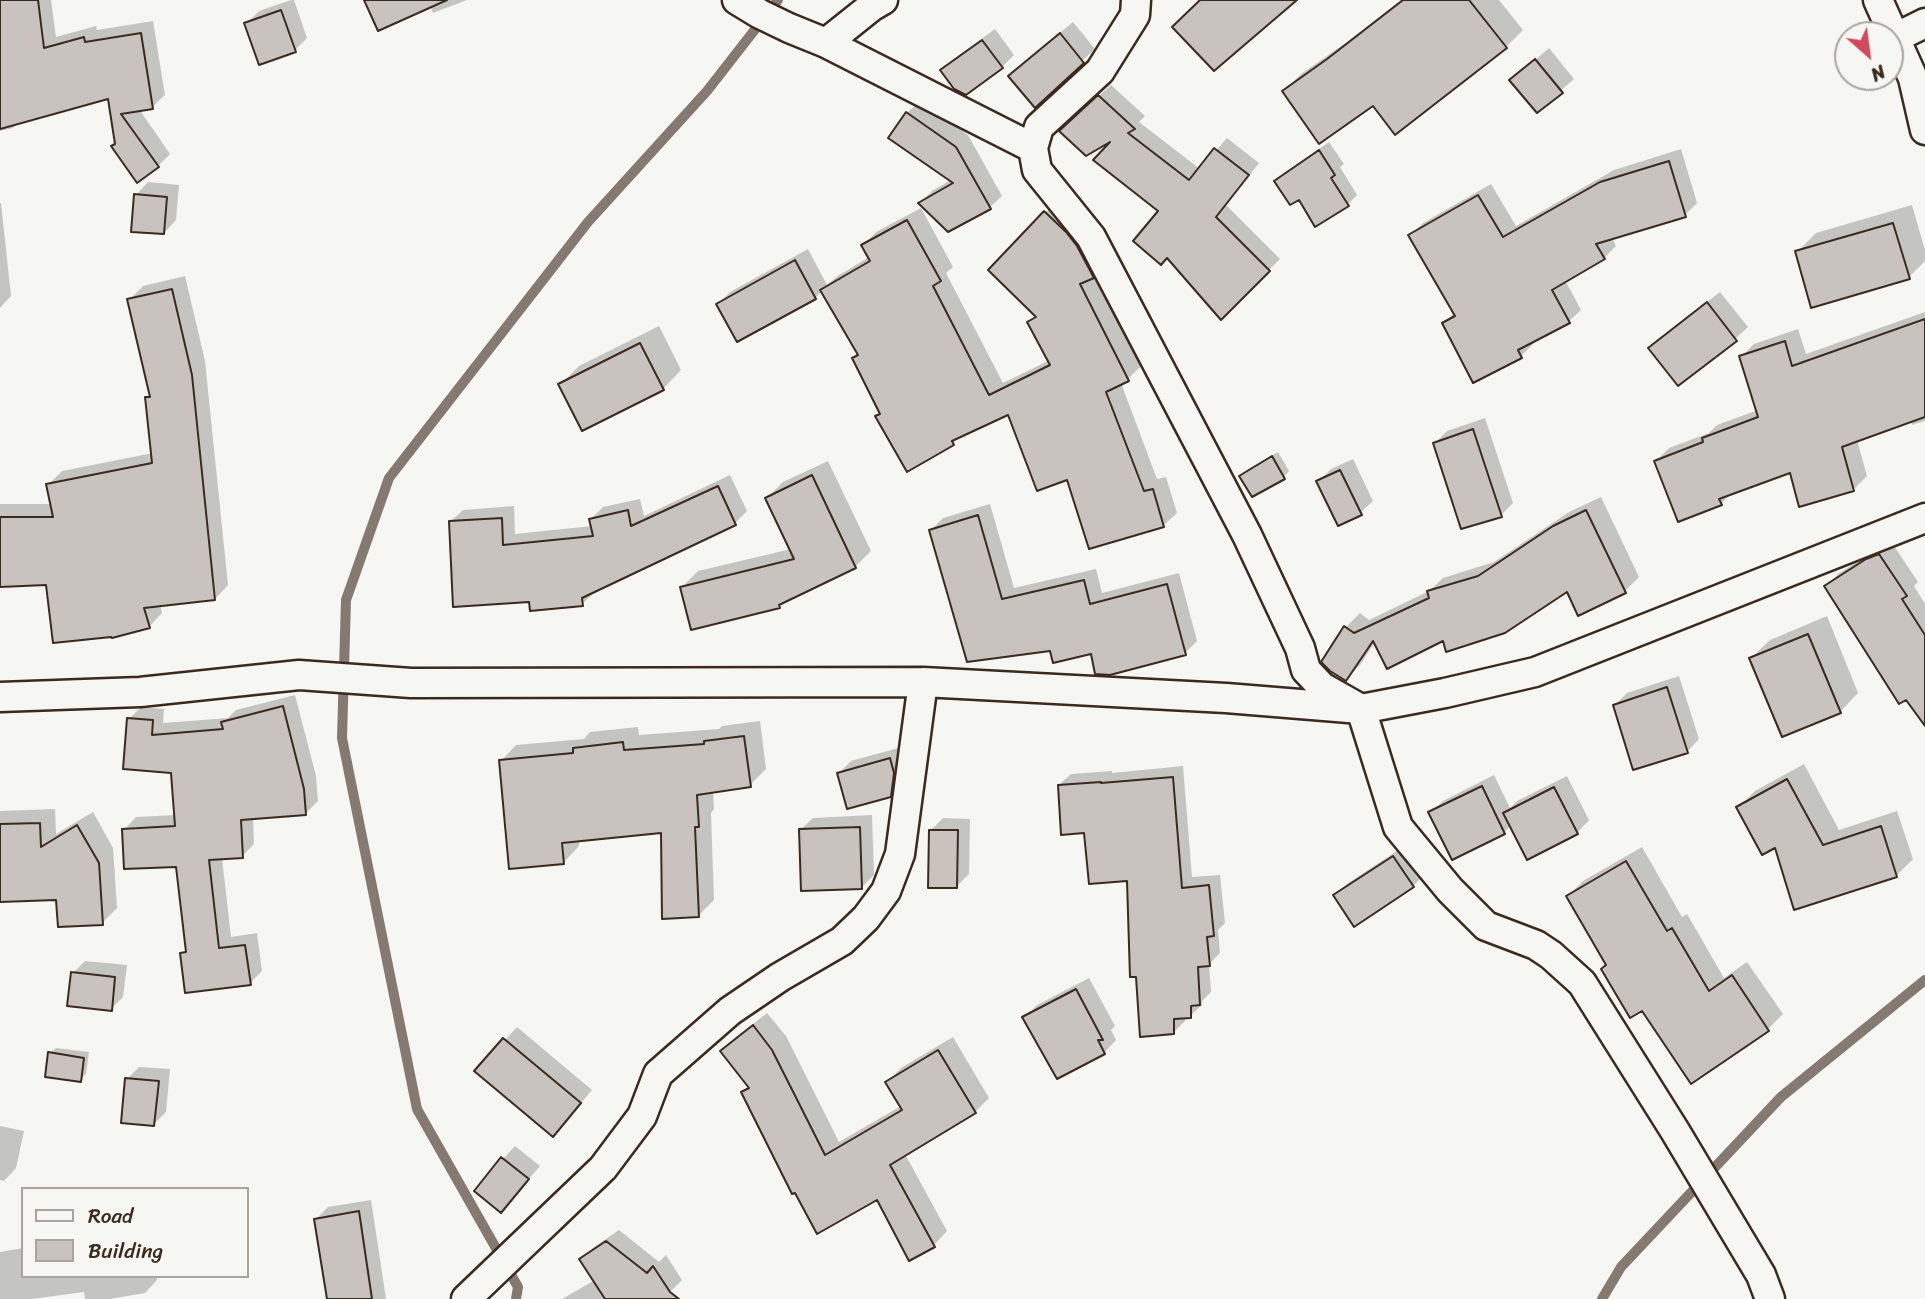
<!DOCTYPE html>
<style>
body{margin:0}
#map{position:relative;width:1925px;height:1299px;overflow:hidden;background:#f6f6f2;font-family:Sriracha,sans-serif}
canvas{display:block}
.legend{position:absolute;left:21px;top:1187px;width:228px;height:91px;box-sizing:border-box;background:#f6f6f2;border:2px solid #aba49d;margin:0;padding:9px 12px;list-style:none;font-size:21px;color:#3b2a1e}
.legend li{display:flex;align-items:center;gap:14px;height:35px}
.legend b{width:35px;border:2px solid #aba49d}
.north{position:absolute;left:1834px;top:21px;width:70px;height:70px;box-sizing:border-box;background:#f6f6f2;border:2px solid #aba49d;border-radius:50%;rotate:152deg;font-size:19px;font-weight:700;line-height:28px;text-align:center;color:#3b2a1e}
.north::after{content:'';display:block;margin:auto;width:24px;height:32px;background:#d1495b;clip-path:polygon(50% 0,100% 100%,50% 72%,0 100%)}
</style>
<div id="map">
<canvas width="1925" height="1299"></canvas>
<ul class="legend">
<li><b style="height:9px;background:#f6f6f2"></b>Road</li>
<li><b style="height:19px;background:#c8c3be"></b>Building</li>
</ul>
<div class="north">N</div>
</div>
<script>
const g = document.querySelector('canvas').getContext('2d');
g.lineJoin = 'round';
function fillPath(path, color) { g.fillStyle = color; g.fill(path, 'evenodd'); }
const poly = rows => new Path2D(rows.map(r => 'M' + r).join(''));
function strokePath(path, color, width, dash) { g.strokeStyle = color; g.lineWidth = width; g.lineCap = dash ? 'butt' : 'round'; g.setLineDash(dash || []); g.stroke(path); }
fillPath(poly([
 [0,0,51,0,56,37,96,26,97,30,153,21,165,95,152,107,139,109,170,154,158,166,117,143,110,97,19,122,13,128,0,131],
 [291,0,294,0,307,38,295,50,246,24,259,11],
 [366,0,467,0,433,13,430,6],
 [1401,0,1499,0,1523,30,1506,47,1373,104,1284,91,1301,74,1347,42],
 [1073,22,1095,49,1035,105,1023,64],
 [995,29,1014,55,1002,67,942,70,955,58],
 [1549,48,1574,79,1537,111,1512,80],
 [1111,85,1145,116,1139,122,1200,169,1227,138,1259,163,1226,205,1280,259,1221,318,1117,137,1072,120],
 [920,101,968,135,1002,196,989,208,920,203,932,191,951,180,907,113],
 [1329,142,1344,164,1340,167,1357,195,1348,204,1316,224,1299,197,1276,182,1286,172],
 [1681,149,1697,203,1685,215,1612,238,1616,246,1604,258,1565,280,1581,310,1568,322,1532,341,1533,344,1521,356,1444,323,1455,312,1410,236,1423,223,1491,184,1516,226,1614,170],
 [148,182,179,185,176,220,164,233,136,195],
 [1058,200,1106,263,1094,274,1141,366,1128,379,1121,383,1157,479,1166,477,1177,513,1163,526,1069,478,1009,412,961,435,953,443,881,413,855,358,859,354,823,290,815,298,718,304,730,292,808,249,827,285,836,277,869,257,863,246,876,232,921,208,953,267,946,273,1003,383,1050,360,1029,322,1037,315,990,270],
 [0,203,1,203,11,296,0,308],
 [1912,205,1925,250,1925,261,1909,277,1797,252,1816,233],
 [185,276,205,361,228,585,215,599,160,604,162,613,149,627,48,583,0,586,0,504,52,504,48,485,62,471,153,453,147,398,151,394,129,300,143,286],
 [1720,292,1748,327,1735,339,1651,348,1663,336],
 [1925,312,1925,421,1912,425,1911,421,1857,440,1867,476,1854,489,1801,505,1791,471,1731,493,1721,504,1656,461,1669,448,1709,433,1717,425,1758,410,1741,357,1754,344,1798,329,1806,354],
 [659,326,681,370,663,389,561,384,579,366],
 [1485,418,1513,503,1501,515,1435,443,1447,431],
 [1278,452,1289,471,1284,477,1241,476,1247,470],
 [1353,459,1373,501,1360,513,1319,481,1331,469],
 [828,461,871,551,855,567,784,601,779,606,682,587,698,571,791,549,767,498,783,482],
 [730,475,747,511,735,523,595,590,595,592,582,604,531,600,450,522,463,510,514,506,515,534,592,526,591,519,603,507,640,499,644,516],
 [1601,497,1639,577,1625,591,1568,589,1444,639,1375,642,1360,665,1346,679,1345,628,1360,613,1369,620,1429,591,1443,578,1494,562,1569,512],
 [990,504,1014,588,1096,569,1102,593,1179,573,1197,641,1185,653,1092,652,1052,649,931,530,943,518],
 [1892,543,1918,582,1914,586,1925,604,1925,723,1826,587,1838,574,1880,547],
 [1827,616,1858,693,1840,712,1751,658,1770,640],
 [1679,676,1699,739,1687,752,1615,705,1627,693],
 [295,695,316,776,318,801,305,814,253,817,254,844,242,856,222,858,231,937,257,933,262,971,250,983,182,954,187,949,178,865,124,830,136,817,176,815,173,772,129,719,141,707,164,709,163,723,228,718,236,710],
 [760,721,766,769,750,785,713,790,714,809,711,813,714,900,698,916,662,831,579,840,579,846,564,862,501,761,516,745,584,739,590,732,638,727,639,735,719,729,722,726],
 [902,747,903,783,890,796,839,773,851,761],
 [1804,764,1839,830,1897,811,1913,859,1896,876,1776,845,1739,807,1755,791],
 [1183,766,1192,877,1220,875,1225,923,1218,930,1220,953,1209,964,1211,992,1202,1001,1202,1005,1190,1016,1185,1017,1185,1021,1173,1033,1128,879,1086,831,1059,785,1071,774,1112,771,1112,773],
 [1494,775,1510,808,1517,801,1567,776,1589,820,1577,833,1511,825,1504,833,1431,813,1443,801],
 [55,809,56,834,93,812,113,848,117,908,102,923,58,898,0,900,0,811],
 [872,815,874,875,862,887,800,830,813,818],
 [943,818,970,819,969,874,956,887,931,830],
 [1406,845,1425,874,1413,886,1336,895,1348,883],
 [1642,847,1682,917,1687,914,1724,978,1747,962,1783,1014,1768,1029,1692,1082,1642,1009,1608,964,1568,896,1583,881],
 [85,961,127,965,123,997,111,1009,73,973],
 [1089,978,1115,1026,1111,1030,1116,1040,1104,1053,1025,1017,1037,1005],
 [767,1013,786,1036,839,1142,901,1106,887,1082,901,1068,953,1037,989,1098,975,1112,905,1154,947,1231,934,1245,877,1198,743,1092,750,1086,722,1051,736,1037],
 [517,1027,592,1090,565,1122,477,1071],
 [56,1048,89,1052,86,1074,80,1080,50,1053],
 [139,1067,170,1069,166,1112,154,1124,127,1079],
 [0,1126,24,1131,16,1168,4,1181,0,1180],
 [515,1146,540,1166,501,1211,503,1159],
 [371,1200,386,1299,328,1299,316,1219,328,1207],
 [619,1230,659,1262,666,1255,682,1280,670,1292,659,1299,562,1299,595,1280,581,1259,594,1247],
 [23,1248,23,1276,157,1276,157,1280,145,1293,110,1299,85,1299,84,1292,32,1299,0,1299,0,1252]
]), '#0003');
strokePath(poly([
 [516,1299,518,1287,417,1109,342,738,346,600,389,478,588,222,707,91,778,0],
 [1602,1299,1621,1267,1781,1097,1925,980]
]), '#857a71', 10);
const building = poly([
 [0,0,38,0,44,48,84,37,85,42,141,33,153,109,121,114,159,167,137,183,111,146,115,144,108,99,0,129,0,0],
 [364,0,447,0,378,31,364,0],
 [1200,0,1297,0,1214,71,1172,27,1200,0],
 [1403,0,1469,0,1507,48,1395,135,1373,106,1319,144,1282,91,1327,59,1403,0],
 [281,10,296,52,259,65,244,23,281,10],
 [1060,33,1084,63,1035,108,1008,76,1060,33],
 [982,40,1003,68,966,95,954,89,940,70,982,40],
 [1535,59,1563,93,1537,113,1509,80,1535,59],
 [1098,95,1135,129,1128,133,1189,180,1214,148,1249,175,1216,217,1270,271,1221,320,1167,258,1161,265,1133,241,1158,211,1093,160,1110,142,1086,156,1059,131,1098,95],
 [906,112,956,147,991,209,948,232,918,203,953,183,888,138,906,112],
 [1319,150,1335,175,1331,178,1349,206,1315,227,1299,200,1290,205,1274,181,1319,150],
 [1669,161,1686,217,1596,244,1605,259,1552,290,1570,323,1518,350,1522,358,1473,383,1442,323,1455,316,1408,235,1478,195,1503,237,1600,182,1669,161],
 [134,194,167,197,164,234,131,232,134,194],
 [1044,211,1066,232,1077,246,1094,278,1080,284,1129,381,1106,392,1144,491,1153,489,1164,527,1089,549,1067,480,1037,491,1008,415,952,441,954,445,907,472,875,416,880,414,852,358,858,355,820,290,870,261,861,245,907,220,941,281,933,286,989,395,1050,365,1027,322,1036,317,988,270,1044,211],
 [1893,223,1910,279,1811,308,1795,251,1893,223],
 [795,260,816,299,737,342,716,304,795,260],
 [172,289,192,375,215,600,144,608,150,628,112,638,111,637,53,643,46,585,0,587,0,517,53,517,46,484,152,463,145,397,150,397,127,299,172,289],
 [1707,302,1737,341,1678,386,1648,348,1707,302],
 [1925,319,1925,417,1842,447,1854,491,1799,507,1790,473,1719,499,1722,505,1678,522,1654,461,1703,442,1702,438,1758,417,1739,356,1785,341,1792,366,1925,319],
 [640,343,664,390,582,431,558,384,640,343],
 [1473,429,1502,517,1461,529,1433,443,1473,429],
 [1272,456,1285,479,1252,497,1239,476,1272,456],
 [1340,470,1362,515,1338,526,1316,481,1340,470],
 [812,475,856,568,779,605,780,608,691,630,680,587,794,559,765,498,812,475],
 [718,486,736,525,582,598,583,606,530,611,529,602,453,607,449,521,502,518,503,545,593,536,589,519,628,510,631,526,718,486],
 [1586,510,1626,593,1578,616,1567,592,1505,633,1446,652,1443,641,1387,669,1373,641,1346,681,1330,671,1321,662,1344,626,1354,633,1429,598,1427,591,1478,576,1553,526,1586,510],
 [978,515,1002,599,1084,580,1090,604,1167,584,1186,655,1110,675,1095,674,1091,654,1053,663,1050,651,967,662,929,530,978,515],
 [1879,554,1907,596,1902,599,1925,635,1925,726,1906,700,1899,704,1824,586,1866,559,1879,554],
 [1808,634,1841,713,1782,737,1749,658,1808,634],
 [1667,687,1688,753,1633,770,1613,705,1667,687],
 [283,706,304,789,306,815,241,820,243,858,209,860,219,948,245,945,251,985,185,993,180,953,186,952,176,867,124,869,122,829,175,826,171,773,123,769,127,718,153,720,152,735,223,729,221,722,283,706],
 [744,736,751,787,697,795,699,827,695,827,699,917,662,919,661,833,562,843,564,864,509,869,499,760,573,753,573,748,623,742,624,750,704,744,704,741,744,736],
 [890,758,894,773,891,797,847,809,837,773,890,758],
 [1173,777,1182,888,1209,885,1214,936,1207,937,1210,966,1198,967,1200,1005,1191,1006,1191,1018,1174,1019,1174,1034,1140,1037,1136,977,1130,977,1127,881,1089,884,1084,833,1061,835,1058,785,1101,782,1101,783,1173,777],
 [1787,779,1823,845,1881,826,1897,877,1794,910,1775,848,1762,855,1736,807,1787,779],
 [1482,786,1505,834,1452,860,1428,812,1482,786],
 [1554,787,1578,834,1527,860,1503,813,1554,787],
 [40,823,41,847,77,825,99,863,103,925,58,927,56,900,0,902,0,824,40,823],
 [860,827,862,889,801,891,799,829,860,827],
 [929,830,958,830,957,888,928,888,929,830],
 [1393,856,1414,887,1354,927,1333,895,1393,856],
 [1626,861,1667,931,1672,928,1709,991,1732,975,1769,1031,1691,1084,1642,1011,1630,1018,1601,969,1606,965,1566,896,1626,861],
 [71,972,115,977,112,1011,67,1006,71,972],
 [1076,989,1103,1040,1098,1040,1105,1054,1057,1079,1022,1017,1076,989],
 [753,1025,772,1050,825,1155,902,1110,885,1082,938,1050,976,1113,890,1165,935,1247,909,1261,877,1200,817,1234,795,1193,792,1194,741,1092,749,1088,720,1051,753,1025],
 [503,1038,581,1103,553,1137,474,1071,503,1038],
 [48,1052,84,1058,81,1082,45,1077,48,1052],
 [125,1078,159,1081,154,1126,121,1123,125,1078],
 [501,1157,529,1179,501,1213,474,1191,501,1157],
 [359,1211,372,1299,327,1299,314,1219,359,1211],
 [606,1241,647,1273,653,1266,670,1292,679,1299,605,1299,579,1259,606,1241]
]);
fillPath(building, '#c8c3be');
strokePath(building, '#3b2a1e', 2);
const minor = poly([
 [737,0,760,14,789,28,826,43,871,7,883,0],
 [1136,0,1135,15,1100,71,1039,127,1033,148,1037,170,1091,237,1247,535,1300,648,1306,670,1322,687,1361,709,1398,827,1450,890,1486,926,1536,945,1551,955,1582,983,1675,1131,1761,1275,1770,1299],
 [1878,0,1913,78,1925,130],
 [1895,38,1925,23],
 [826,43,1033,148],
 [0,697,140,692,299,675,411,683,923,682,1226,698,1361,709,1445,693,1535,672,1925,518],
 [466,1299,603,1168,642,1116,658,1074,730,1011,780,977,842,941,866,918,886,891,900,854,923,682]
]);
strokePath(minor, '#3b2a1e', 33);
strokePath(minor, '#f6f6f2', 28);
</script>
